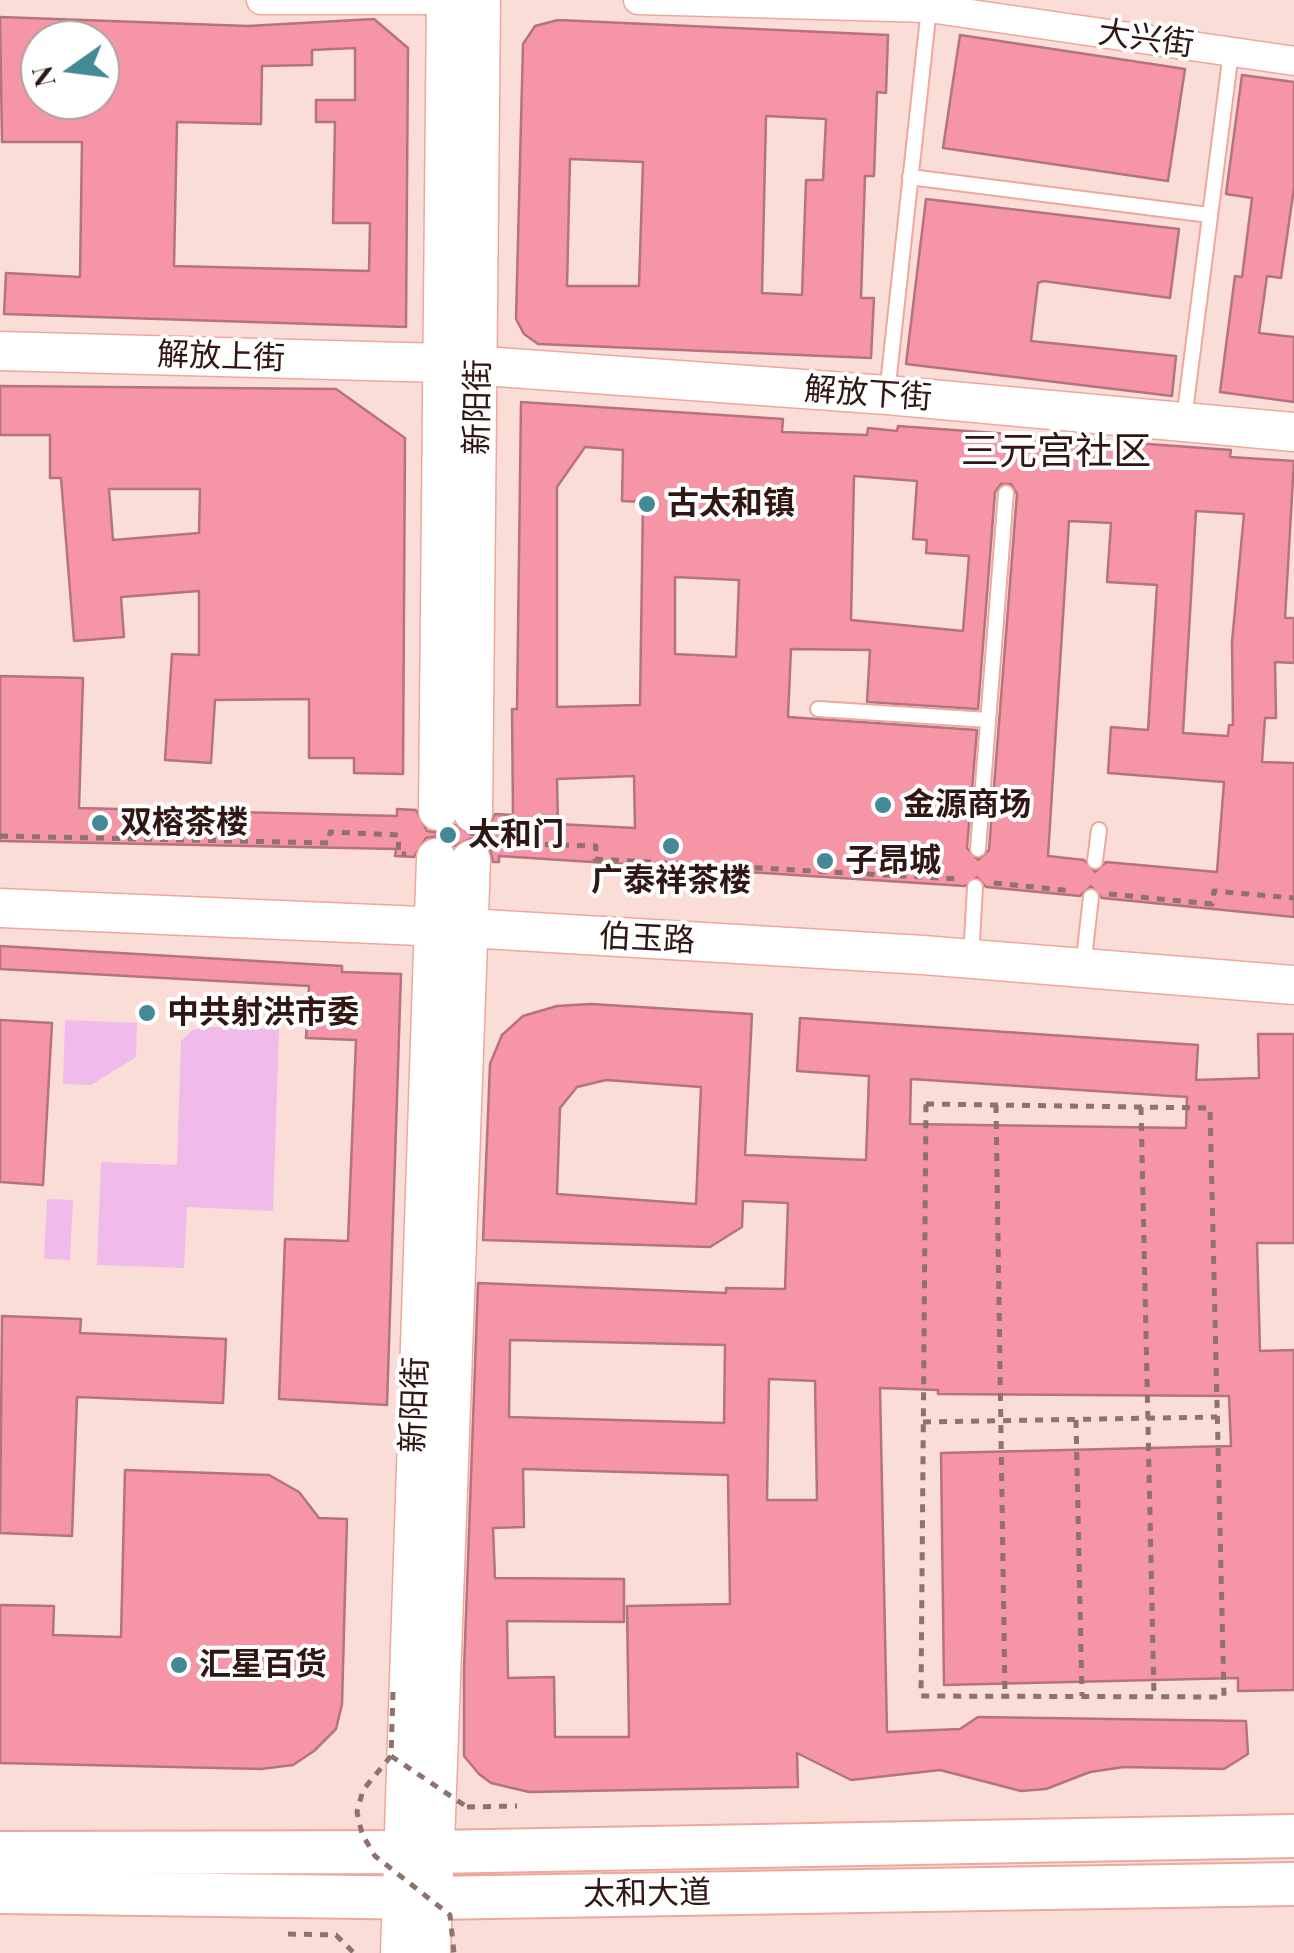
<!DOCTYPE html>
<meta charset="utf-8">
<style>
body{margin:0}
#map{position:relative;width:1294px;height:1953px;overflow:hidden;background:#fbddd8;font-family:"Playfair Display",serif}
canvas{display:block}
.north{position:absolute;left:20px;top:20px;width:100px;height:100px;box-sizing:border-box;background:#fff;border:2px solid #ada2a1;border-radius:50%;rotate:256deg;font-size:28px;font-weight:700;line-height:40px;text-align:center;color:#311713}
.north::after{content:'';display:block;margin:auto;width:35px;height:45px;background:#448995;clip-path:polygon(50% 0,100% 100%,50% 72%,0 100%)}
</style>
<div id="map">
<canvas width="1294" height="1953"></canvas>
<div class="north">N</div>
</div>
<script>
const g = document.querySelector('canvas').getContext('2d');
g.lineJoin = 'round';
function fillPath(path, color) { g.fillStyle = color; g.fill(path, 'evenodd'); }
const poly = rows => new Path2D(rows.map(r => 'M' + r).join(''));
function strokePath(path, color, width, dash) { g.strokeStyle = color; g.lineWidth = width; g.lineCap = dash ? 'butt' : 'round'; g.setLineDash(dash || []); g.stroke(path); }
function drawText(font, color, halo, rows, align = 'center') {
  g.font = font + ' "Playfair Display","Noto Sans SC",serif'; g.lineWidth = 8; g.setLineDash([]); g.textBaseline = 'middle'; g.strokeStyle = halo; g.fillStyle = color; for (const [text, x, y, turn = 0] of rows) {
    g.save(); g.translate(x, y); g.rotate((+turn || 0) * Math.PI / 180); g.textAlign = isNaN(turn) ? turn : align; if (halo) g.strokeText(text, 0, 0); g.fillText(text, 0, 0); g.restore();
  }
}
fillPath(poly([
 [65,1020,137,1023,136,1057,91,1085,63,1084],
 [209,1027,279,1029,273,1211,187,1207,184,1268,97,1265,101,1162,177,1165,181,1041,192,1030],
 [47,1199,73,1200,70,1260,44,1259]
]), '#f0baeb');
const building = poly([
 [0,17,248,26,374,19,408,48,406,327,4,314,6,273,80,277,82,142,2,142,0,17],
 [40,40,100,40,100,100,40,100,40,40],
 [355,48,355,100,316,100,316,122,335,122,333,223,370,223,369,271,174,266,177,122,261,124,262,66,312,65,312,50,355,48],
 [558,20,888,35,886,93,877,92,874,176,865,176,861,298,874,298,871,358,538,344,524,334,516,319,523,44,535,26,558,20],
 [766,116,826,119,823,180,806,180,802,295,762,293,766,116],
 [570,159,643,162,639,286,567,286,570,159],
 [960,35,1185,69,1168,181,943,148,960,35],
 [1242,75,1294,82,1294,188,1281,278,1267,276,1259,333,1294,337,1294,402,1220,392,1235,276,1242,277,1252,198,1226,194,1242,75],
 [926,199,1179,229,1170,298,1043,281,1038,283,1031,341,1176,356,1172,396,906,364,926,199],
 [0,386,336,389,405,438,403,774,354,773,354,758,309,758,309,699,215,700,211,763,165,760,172,654,199,655,199,591,121,597,124,637,74,641,61,478,50,478,50,435,0,435,0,386],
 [109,489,200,489,199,533,113,540,109,489],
 [521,402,783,419,782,432,867,435,868,428,897,431,898,426,1231,450,1230,457,1294,461,1285,618,1294,618,1294,663,1275,662,1276,718,1265,718,1262,762,1294,763,1294,917,1102,898,1091,886,1080,896,986,887,977,877,965,886,499,856,499,862,493,862,490,849,473,838,454,846,438,836,426,838,414,857,395,856,396,849,0,841,0,676,83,678,79,808,397,816,397,809,416,810,427,831,439,833,455,825,472,835,485,832,495,814,513,815,512,709,517,709,521,402],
 [585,447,623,450,622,501,643,502,640,705,557,707,557,487,585,447],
 [854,476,917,481,913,539,927,540,926,553,969,556,963,631,851,620,854,476],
 [1001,484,1011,484,1017,494,989,850,978,860,967,848,977,730,788,717,791,649,870,650,867,702,978,709,995,492,1001,484],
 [1196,511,1244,514,1232,642,1233,725,1229,725,1228,736,1183,733,1196,511],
 [1069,521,1111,523,1107,582,1157,585,1148,730,1111,727,1108,773,1224,782,1217,872,1106,862,1095,872,1084,860,1048,856,1069,521],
 [675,577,739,580,736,657,675,654,675,577],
 [634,776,635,828,558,824,557,779,634,776],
 [0,946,342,966,342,972,401,974,387,1405,279,1399,285,1239,348,1241,356,1040,306,1038,309,986,0,969,0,946],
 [591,1004,752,1014,745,1155,866,1160,869,1076,797,1071,800,1018,1198,1045,1196,1080,1259,1078,1258,1034,1294,1034,1294,1243,1257,1243,1260,1351,1294,1350,1294,1690,1238,1691,1238,1678,944,1685,941,1453,1231,1446,1229,1396,938,1394,938,1390,880,1388,887,1732,960,1729,978,1717,1246,1721,1248,1754,1224,1769,1124,1767,1090,1772,1046,1789,1021,1791,940,1770,851,1780,797,1753,798,1787,529,1792,491,1783,479,1774,464,1756,464,1670,478,1283,726,1293,726,1288,785,1289,788,1203,743,1201,742,1227,710,1247,483,1240,490,1064,502,1035,523,1016,557,1006,591,1004],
 [911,1079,1187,1097,1186,1128,910,1124,911,1079],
 [606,1080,701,1087,696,1204,557,1194,560,1108,577,1087,606,1080],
 [510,1340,725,1345,724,1423,509,1417,510,1340],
 [769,1379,815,1381,817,1500,767,1500,769,1379],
 [523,1469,728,1475,730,1604,627,1606,629,1737,555,1737,554,1677,508,1678,507,1621,624,1622,624,1579,495,1578,493,1528,524,1527,523,1469],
 [0,1020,52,1023,43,1185,0,1182,0,1020],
 [2,1316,81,1319,80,1333,226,1339,223,1403,77,1397,72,1536,0,1533,2,1316],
 [125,1470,269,1475,299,1492,319,1518,347,1519,342,1704,336,1729,314,1751,293,1765,261,1769,0,1763,0,1605,54,1606,53,1635,121,1637,125,1470]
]);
fillPath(building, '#f595a5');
strokePath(building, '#b5737e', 2.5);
const lane = poly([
 [910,177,1209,215],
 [887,394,929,8],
 [1184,419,1231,52],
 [818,709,988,720],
 [978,849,1006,493],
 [1095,861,1099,830],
 [971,958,975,887],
 [1083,967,1091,897]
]);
const street = poly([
 [261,0,461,0],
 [638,0,929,8,1294,61]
]);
const secondary = poly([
 [0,351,442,363,887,395,1294,432],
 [438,811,446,0],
 [473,813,481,0],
 [0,908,467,928,923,955,1294,985],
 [400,1953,436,858],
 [431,1953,471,860]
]);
const primary = poly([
 [0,1853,434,1852,1294,1836],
 [0,1892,431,1898,1294,1884]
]);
strokePath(lane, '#eda89d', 18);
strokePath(street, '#eda89d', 31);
strokePath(secondary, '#eda89d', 41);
strokePath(primary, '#eda89d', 46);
strokePath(poly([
 [0,836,329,843,330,832,399,835,398,854,406,854],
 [497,843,596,846,595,859,958,879],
 [994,883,1073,891],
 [1109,894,1212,904,1214,891,1294,898],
 [926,1104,1210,1108,1224,1697,921,1696,926,1104],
 [996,1105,1005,1696],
 [1141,1107,1154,1697],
 [1076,1420,1082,1696],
 [923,1422,1217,1417],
 [467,1807,517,1806],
 [288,1934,336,1935,354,1953]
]), '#8d726d', 5, [8, 8]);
strokePath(lane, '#fff', 14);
strokePath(street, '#fff', 28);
strokePath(secondary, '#fff', 38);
strokePath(primary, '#fff', 42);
strokePath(poly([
 [393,1692,391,1756,363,1790,357,1812,362,1834,375,1856,450,1915,454,1953],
 [391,1756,467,1807]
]), '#8d726d', 5, [8, 8]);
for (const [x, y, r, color] of [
 [647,504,10,"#448995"],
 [883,805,10,"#448995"],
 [100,823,10,"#448995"],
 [448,835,10,"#448995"],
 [671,846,10,"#448995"],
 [825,861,10,"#448995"],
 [147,1013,10,"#448995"],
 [179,1665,10,"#448995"]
]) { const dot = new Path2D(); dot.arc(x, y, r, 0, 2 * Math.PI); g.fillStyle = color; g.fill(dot); strokePath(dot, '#fff', 4); }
drawText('32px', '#311713', '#fff', [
 ["大兴街",1146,39,8],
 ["解放上街",221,357,2],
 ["解放下街",868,394,4],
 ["新阳街",478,407,-89],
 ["伯玉路",647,939,3],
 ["新阳街",415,1405,-88],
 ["太和大道",647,1894,-1]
]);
drawText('bold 32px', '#311713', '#fff', [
 ["古太和镇",667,504],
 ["金源商场",903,805],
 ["双榕茶楼",120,823],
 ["太和门",468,835],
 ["子昂城",845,861],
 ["广泰祥茶楼",671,881,"center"],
 ["中共射洪市委",167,1013],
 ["汇星百货",199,1665]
], 'left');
drawText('38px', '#311713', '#fff', [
 ["三元宫社区",1056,452]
]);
</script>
